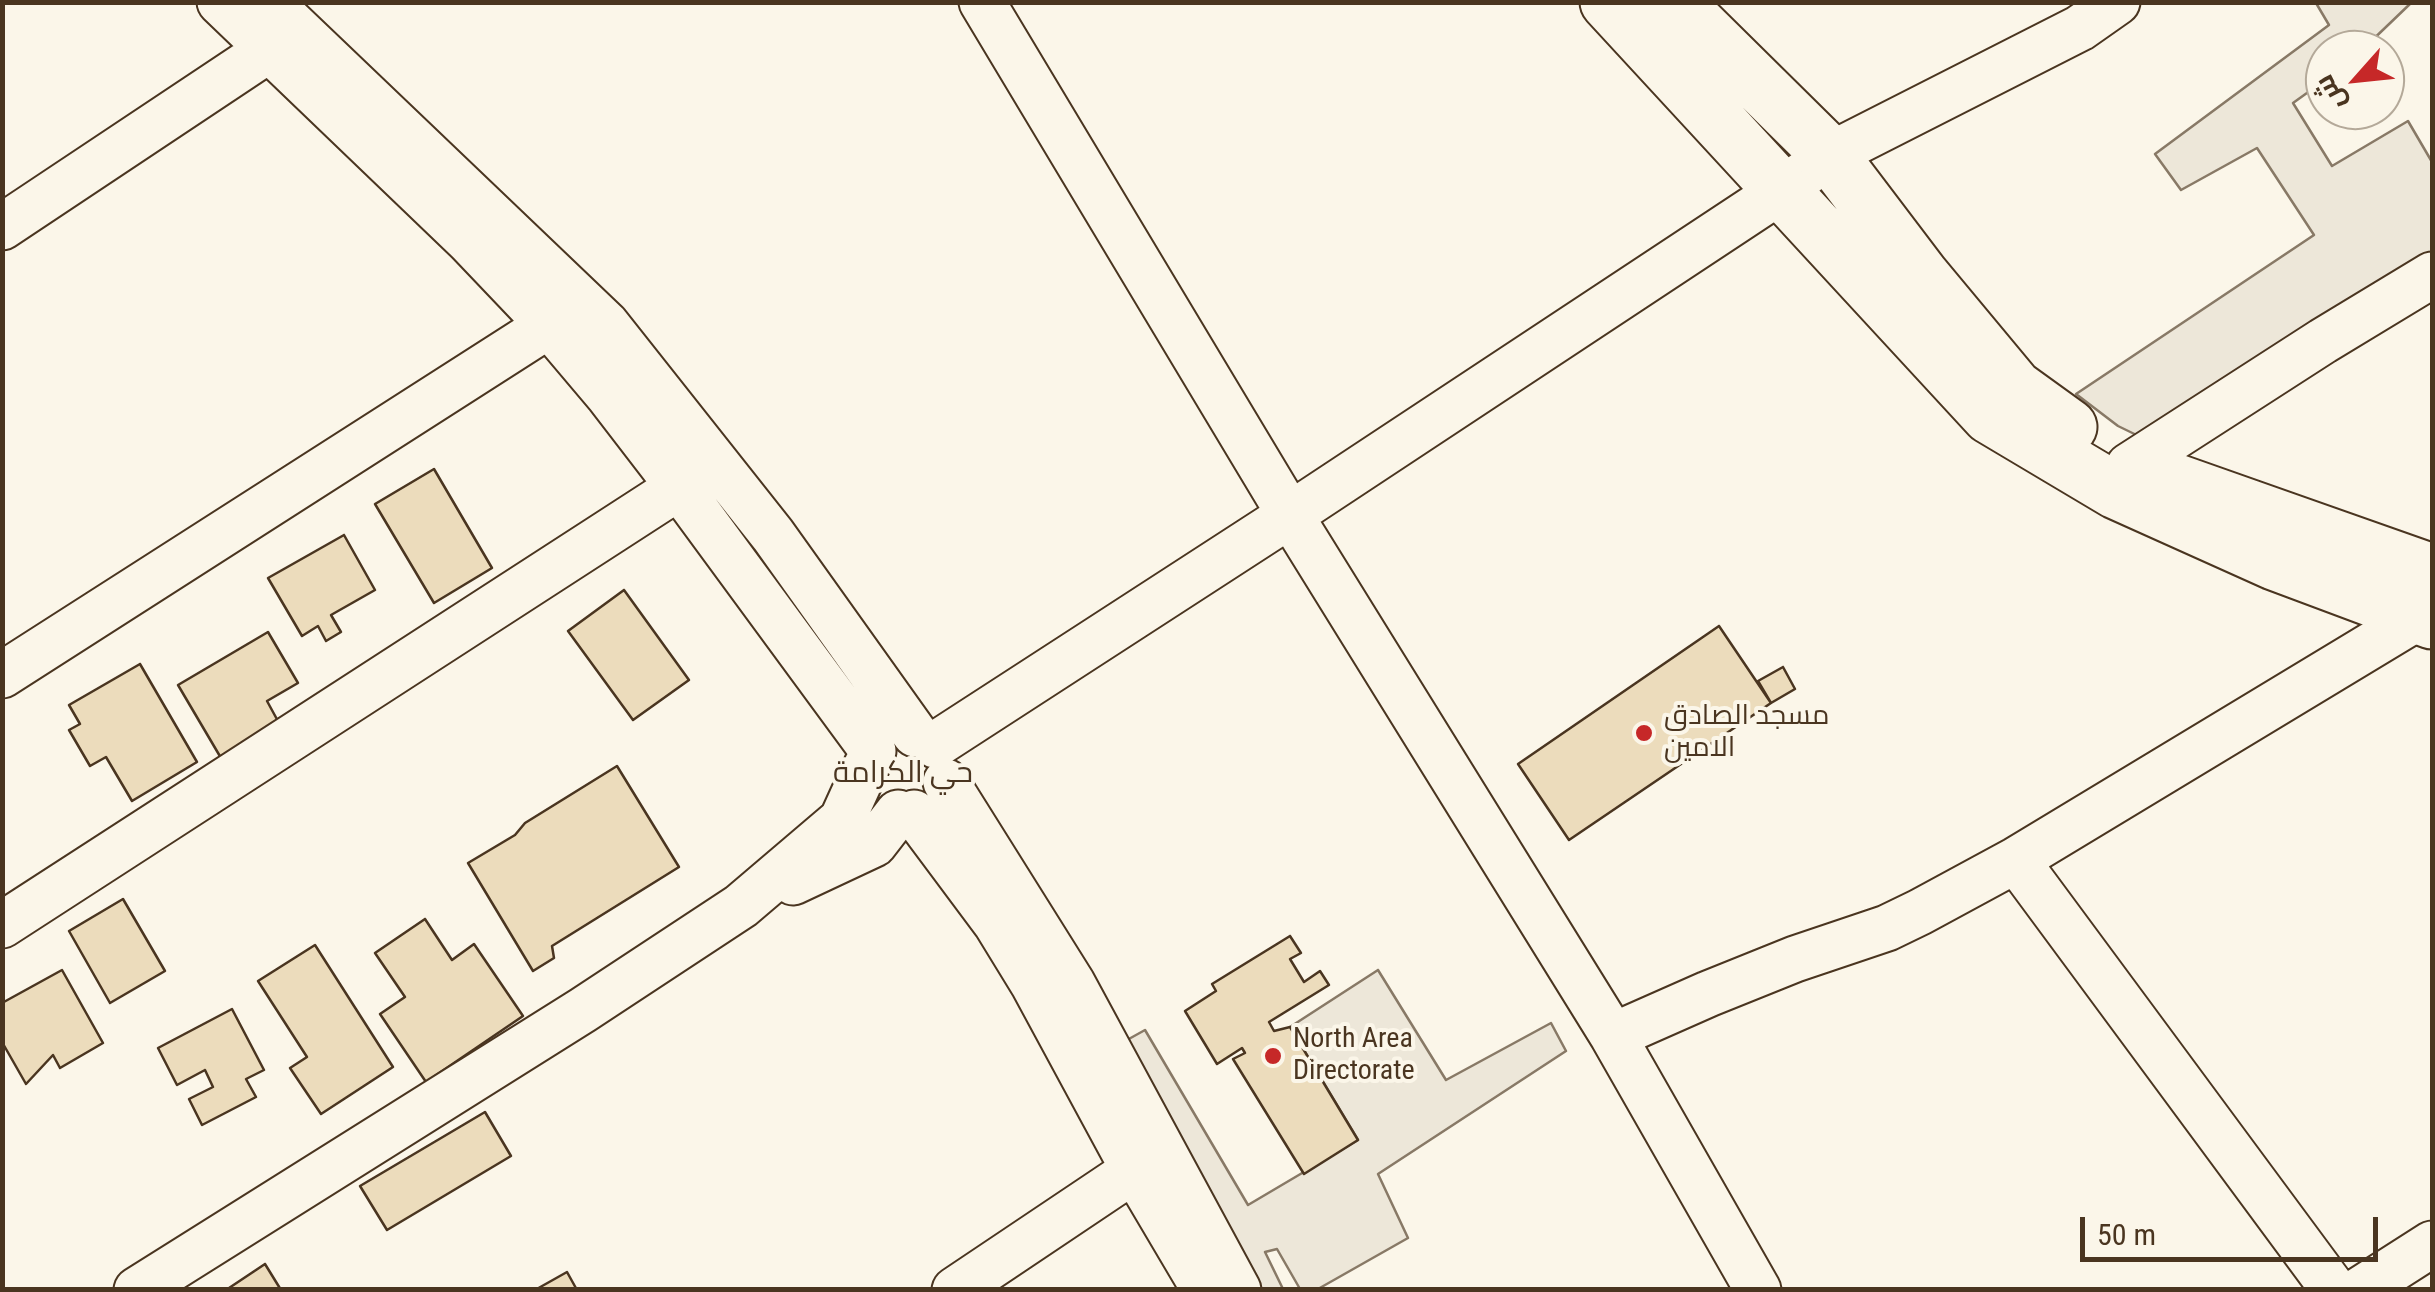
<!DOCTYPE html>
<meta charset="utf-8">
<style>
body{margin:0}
#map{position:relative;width:2435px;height:1292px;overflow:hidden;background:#fbf6e9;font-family:"Roboto Condensed",Cairo,sans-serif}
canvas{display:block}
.frame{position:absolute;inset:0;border:5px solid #4a3520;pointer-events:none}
.north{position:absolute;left:2305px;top:30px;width:100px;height:100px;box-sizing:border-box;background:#fbf6e9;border:2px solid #b4a999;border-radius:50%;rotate:243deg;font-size:28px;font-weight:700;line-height:40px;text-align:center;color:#4a3520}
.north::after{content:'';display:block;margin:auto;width:35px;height:45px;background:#c62828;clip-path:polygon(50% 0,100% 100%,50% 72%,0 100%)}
.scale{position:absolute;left:2080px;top:1217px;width:298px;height:45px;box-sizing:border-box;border:5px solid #4a3520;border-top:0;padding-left:12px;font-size:30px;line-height:35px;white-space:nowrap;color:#4a3520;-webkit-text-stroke:8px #fbf6e9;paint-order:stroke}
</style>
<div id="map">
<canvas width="2435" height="1292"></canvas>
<div class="frame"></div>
<div class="north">ش</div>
<div class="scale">50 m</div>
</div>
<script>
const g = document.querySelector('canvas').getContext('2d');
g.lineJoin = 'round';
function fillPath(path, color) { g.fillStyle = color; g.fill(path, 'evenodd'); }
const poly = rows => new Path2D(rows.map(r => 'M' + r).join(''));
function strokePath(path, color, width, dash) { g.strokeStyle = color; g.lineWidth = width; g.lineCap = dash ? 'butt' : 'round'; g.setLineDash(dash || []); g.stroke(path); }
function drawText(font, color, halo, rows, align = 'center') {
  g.font = font + ' "Roboto Condensed",Cairo,sans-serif'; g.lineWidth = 8; g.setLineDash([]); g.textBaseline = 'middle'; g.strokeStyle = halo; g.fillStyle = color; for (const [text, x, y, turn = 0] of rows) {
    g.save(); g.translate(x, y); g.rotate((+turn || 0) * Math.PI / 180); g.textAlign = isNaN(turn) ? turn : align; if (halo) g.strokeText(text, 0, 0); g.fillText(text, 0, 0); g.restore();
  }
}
const parking = poly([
 [2316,3,2411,3,2362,50,2325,50,2325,80,2293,103,2332,166,2408,121,2432,162,2432,262,2155,444,2118,426,2076,394,2314,235,2257,148,2181,190,2155,154,2329,25,2316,3],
 [1378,970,1446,1080,1551,1023,1566,1051,1378,1174,1408,1238,1318,1289,1300,1289,1277,1249,1265,1252,1283,1289,1244,1290,1118,1045,1145,1030,1248,1205,1358,1140,1290,1027,1378,970]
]);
fillPath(parking, '#ede7d9');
strokePath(parking, '#887966', 2.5);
const building = poly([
 [434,469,492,568,434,603,375,504,434,469],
 [344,535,375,590,331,615,341,632,326,641,318,626,302,636,268,578,344,535],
 [624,590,689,680,633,720,568,631,624,590],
 [1719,626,1771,703,1569,840,1518,764,1719,626],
 [268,632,298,683,267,701,279,723,221,758,178,685,268,632],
 [140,664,197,762,132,801,106,757,90,766,69,730,80,724,69,705,140,664],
 [1783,667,1795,689,1771,703,1758,681,1783,667],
 [617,766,679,867,552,946,554,958,533,971,468,863,515,835,525,823,617,766],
 [123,899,165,971,110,1003,69,931,123,899],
 [425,919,452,960,474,944,523,1016,426,1082,380,1014,405,997,375,953,425,919],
 [1290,936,1301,953,1290,959,1304,982,1320,971,1329,985,1269,1022,1274,1031,1290,1027,1358,1140,1304,1174,1233,1059,1245,1053,1242,1048,1217,1064,1185,1011,1216,991,1212,984,1290,936],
 [315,945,393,1067,321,1114,290,1068,307,1057,258,981,315,945],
 [62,970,103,1043,60,1068,53,1055,26,1084,2,1042,2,1003,62,970],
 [232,1009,264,1070,246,1079,256,1097,202,1125,189,1099,213,1087,205,1070,177,1085,158,1048,232,1009],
 [485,1112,511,1156,387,1230,360,1186,485,1112],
 [265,1264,281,1290,226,1290,265,1264],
 [567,1272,577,1290,535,1290,567,1272]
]);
fillPath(building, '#ecdcbc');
strokePath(building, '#4a3520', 2.5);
const minor = poly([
 [220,2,469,241,549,325,609,396,679,487,873,751],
 [269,2,606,324,773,535,915,734],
 [982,2,1290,515,1613,1036,1758,1290],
 [2,227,268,50],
 [2129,466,2323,341,2432,275],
 [2,675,549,325,572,306],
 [935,745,1290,515,1782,190,1830,155,2080,28,2117,2],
 [946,782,1072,983,1238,1290],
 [914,813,996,923,1034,985,1134,1170,1199,1280],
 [2016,860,2334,1290],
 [793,882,874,844,898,813],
 [2,925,679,487],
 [1613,1036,1708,994,1795,959,1887,928,1920,912,2016,860,2420,616],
 [137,1290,583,1010,741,906,842,820,867,765],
 [955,1290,1134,1170],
 [2360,1290,2432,1244]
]);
const major = poly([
 [1608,2,1990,416,2116,491,2274,562,2432,621],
 [1675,2,1830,155,1921,275,2015,388,2069,427],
 [2171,480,2432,572]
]);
strokePath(minor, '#4a3520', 49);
strokePath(major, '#4a3520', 59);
strokePath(minor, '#fbf6e9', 45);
strokePath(major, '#fbf6e9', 55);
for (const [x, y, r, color] of [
 [1644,733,10,"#c62828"],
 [1273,1056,10,"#c62828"]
]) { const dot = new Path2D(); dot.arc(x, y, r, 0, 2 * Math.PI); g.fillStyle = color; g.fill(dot); strokePath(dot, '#fbf6e9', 4); }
drawText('28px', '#4a3520', '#fbf6e9', [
 ["مسجد الصادق",1664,717],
 ["الامين",1664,749],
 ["North Area",1293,1040],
 ["Directorate",1293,1072]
], 'left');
drawText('30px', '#4a3520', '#fbf6e9', [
 ["حي الكرامة",903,774]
]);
</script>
